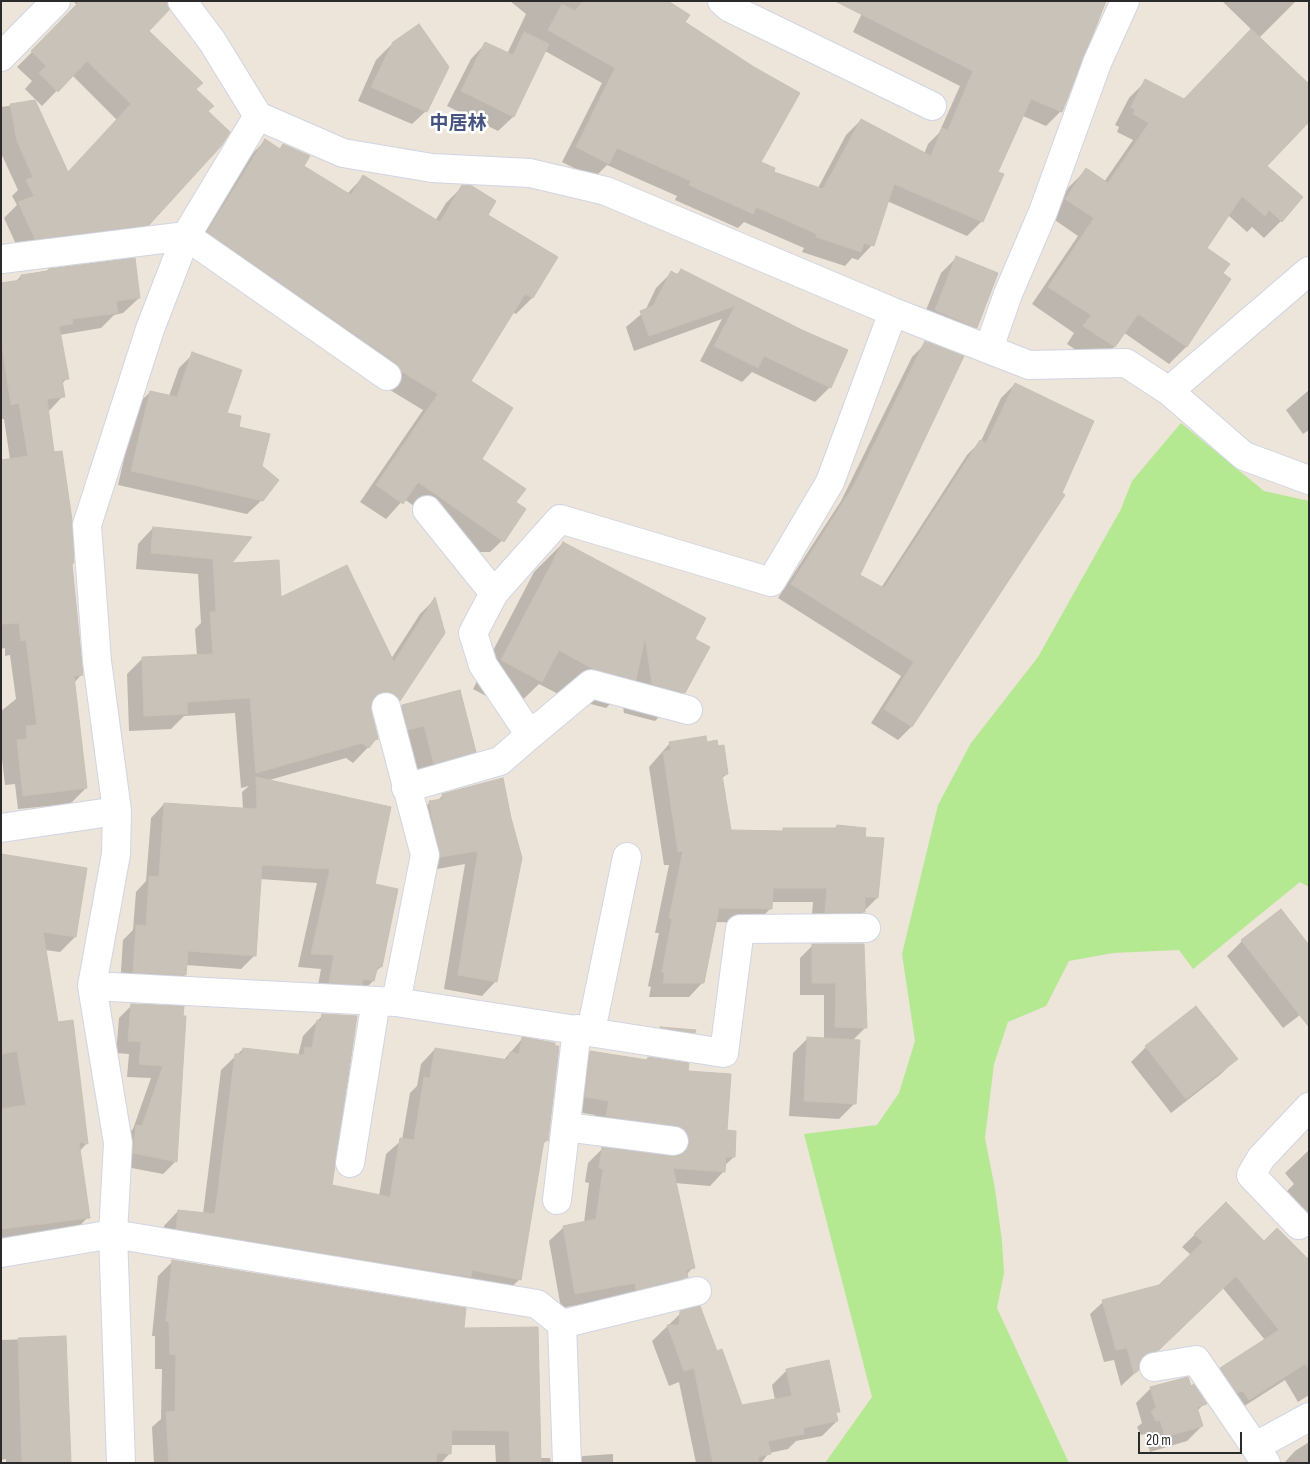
<!DOCTYPE html>
<meta charset="utf-8">
<style>
body{margin:0}
#map{position:relative;width:1310px;height:1464px;overflow:hidden;background:#ede4da;font-family:"Sofia Sans Condensed",sans-serif}
canvas{display:block}
.frame{position:absolute;inset:0;border:2px solid #2a2a2a;pointer-events:none}
.scale{position:absolute;left:1138px;top:1432px;width:104px;height:22px;box-sizing:border-box;border:2px solid #2a2a2a;border-top:0;padding-left:6px;font-size:15px;line-height:18px;white-space:nowrap;color:#2a2a2a;-webkit-text-stroke:4px #fff;paint-order:stroke}
</style>
<div id="map">
<canvas width="1310" height="1464"></canvas>
<div class="frame"></div>
<div class="scale">20 m</div>
</div>
<script>
const g = document.querySelector('canvas').getContext('2d');
g.lineJoin = 'round';
function fillPath(path, color) { g.fillStyle = color; g.fill(path, 'evenodd'); }
const poly = rows => new Path2D(rows.map(r => 'M' + r).join(''));
function strokePath(path, color, width, dash) { g.strokeStyle = color; g.lineWidth = width; g.lineCap = dash ? 'butt' : 'round'; g.setLineDash(dash || []); g.stroke(path); }
function drawText(font, color, halo, rows, align = 'center') {
  g.font = font + ' "Sofia Sans Condensed","Noto Sans JP",sans-serif'; g.lineWidth = 5; g.setLineDash([]); g.textBaseline = 'middle'; g.strokeStyle = halo; g.fillStyle = color; for (const [text, x, y, turn = 0] of rows) {
    g.save(); g.translate(x, y); g.rotate((+turn || 0) * Math.PI / 180); g.textAlign = isNaN(turn) ? turn : align; if (halo) g.strokeText(text, 0, 0); g.fillText(text, 0, 0); g.restore();
  }
}
fillPath(poly([
 [1181,423,1264,491,1309,501,1309,887,1300,882,1193,969,1179,950,1113,953,1069,961,1046,1006,1008,1022,994,1064,985,1138,995,1189,1002,1241,1004,1273,997,1308,1069,1463,825,1463,872,1397,804,1134,877,1125,899,1093,915,1041,902,954,938,805,971,743,1038,657,1121,509,1132,481]
]), '#b4e992');
fillPath(poly([
 [73,1,150,1,148,31,195,89,207,111,148,224,133,239,20,253,4,218,17,205,12,196,18,190,1,153,1,107,35,102,67,174,117,120,72,75,42,106,25,89,32,81,17,67,78,6],
 [510,1,666,1,684,22,759,162,772,173,818,188,846,135,861,120,924,154,928,144,939,133,960,86,853,32,868,1,1061,111,1046,126,1023,116,996,173,982,221,967,236,887,201,872,245,858,260,852,258,845,266,802,252,804,248,744,222,738,228,675,200,677,196,607,165,594,178,562,162,602,83,545,51,513,117,498,131,447,106,471,59,485,44,507,54,526,14],
 [1222,1,1296,1,1259,38,1265,166,1281,221,1264,238,1252,227,1247,232,1228,215,1205,248,1221,274,1229,279,1186,347,1169,364,1123,332,1114,347,1097,364,1067,344,1074,333,1032,304,1078,236,1049,216,1069,187,1086,170,1104,182,1133,140,1117,132,1119,127,1115,125,1129,98,1146,81,1184,101,1252,30],
 [419,25,426,111,412,124,358,101,376,60,390,46],
 [265,141,279,150,283,145,302,166,347,194,364,176,435,221,446,203,463,186,486,215,556,257,532,298,516,314,512,312,470,382,480,459,514,503,507,536,490,552,480,552,404,499,386,519,360,502,423,410,385,387,192,248,249,157],
 [956,258,976,327,961,342,920,325,941,273],
 [49,270,139,298,123,313,114,315,101,328,59,335,67,378,62,384,63,396,48,412,70,565,82,674,74,683,86,788,70,804,18,809,15,784,5,785,1,750,1,711,16,699,10,655,5,656,5,648,1,649,1,552,11,466,4,419,1,419,1,284,15,282,21,276],
 [681,270,803,332,830,387,815,402,752,372,742,382,700,361,722,319,634,351,626,327,645,311,656,288,671,273,676,275],
 [926,343,858,576,881,588,967,455,981,441,1001,398,1015,384,912,726,898,740,871,723,901,676,778,598,841,501,912,357],
 [193,354,225,414,237,428,261,467,262,500,247,514,118,485,136,406,150,392,169,396,179,368],
 [1309,390,1309,430,1303,434,1286,410],
 [153,528,229,565,280,599,391,659,420,614,435,599,444,633,399,700,384,716,374,707,370,707,377,738,353,763,346,758,266,781,373,885,396,890,381,967,375,972,373,981,359,995,316,996,321,969,298,967,317,883,260,879,255,955,241,969,186,965,185,975,171,989,120,986,123,940,133,930,136,892,146,881,151,818,164,804,243,809,242,792,249,786,241,788,235,713,184,716,171,729,129,731,127,674,142,659,197,656,195,629,201,623,198,574,136,569,138,544],
 [563,543,693,639,684,692,655,721,624,713,621,693,606,708,564,697,539,684,512,710,473,689,534,572],
 [402,706,475,751,460,766,419,778,409,740,393,744,387,722],
 [670,743,706,743,727,774,721,779,730,831,781,832,783,830,834,830,837,827,864,838,882,839,877,898,849,926,811,927,813,902,771,902,771,908,756,923,715,922,703,982,689,997,649,997,651,987,648,986,659,933,655,933,669,865,664,865,649,767],
 [502,779,496,981,482,996,444,989,465,864,426,871,415,817,429,803,437,801,443,795],
 [1,859,75,937,60,952,45,950,57,1024,87,1143,79,1152,88,1217,73,1233,1,1242],
 [1242,941,1309,1008,1283,1028,1227,956],
 [813,945,866,1027,852,1041,854,1104,839,1119,789,1116,793,1053,808,1038,824,1039,824,995,800,995,800,958],
 [132,1005,183,1008,176,1161,163,1174,121,1166,123,1139,133,1129,151,1078,127,1077,129,1054,116,1053,119,1018],
 [323,1015,331,1186,379,1196,386,1154,402,1140,410,1093,417,1086,421,1064,435,1049,503,1061,522,1039,547,1140,542,1145,520,1279,505,1293,162,1243,164,1226,178,1211,203,1214,221,1070,243,1049,298,1056,303,1036],
 [660,1028,694,1031,679,1047,647,1042],
 [1146,1047,1236,1059,1221,1074,1171,1113,1131,1062],
 [591,1053,645,1061,648,1058,686,1072,726,1132,734,1157,724,1166,724,1171,710,1186,675,1183,693,1267,673,1291,621,1297,561,1308,549,1241,564,1227,584,1223,589,1183,585,1182,588,1163,602,1149,675,1157,674,1149,593,1131,595,1115,571,1111,576,1067],
 [1309,1150,1309,1216,1287,1191,1294,1184,1285,1173],
 [1226,1204,1264,1243,1306,1259,1309,1256,1309,1395,1298,1402,1285,1380,1235,1412,1208,1381,1221,1368,1265,1340,1222,1287,1145,1363,1138,1365,1138,1370,1121,1386,1114,1360,1104,1362,1090,1314,1103,1302,1160,1286,1191,1255,1182,1247],
 [173,1261,462,1329,539,1458,550,1458,551,1463,496,1463,495,1445,450,1445,450,1453,441,1463,154,1463,152,1427,161,1419,162,1369,155,1369,155,1336,152,1336,158,1276],
 [681,1313,716,1353,742,1407,775,1400,772,1385,787,1370,838,1411,835,1414,837,1421,822,1436,796,1441,788,1449,769,1453,761,1463,696,1463,679,1382,669,1386,652,1341],
 [65,1338,70,1463,6,1463,6,1459,1,1460,1,1340],
 [1151,1388,1190,1388,1205,1403,1197,1411,1202,1426,1187,1441,1150,1452,1145,1434,1141,1435,1137,1427,1142,1423,1136,1403],
 [1309,1442,1309,1463,1284,1463,1295,1451],
 [613,1454,613,1463,576,1463,583,1456]
]), '#0003');
const building = poly([
 [80,1,167,1,169,10,149,31,203,83,196,89,214,106,208,111,230,132,222,145,149,225,35,239,18,202,34,196,26,180,33,177,17,141,10,104,35,100,68,172,131,104,87,61,58,92,39,73,46,66,31,51,80,1],
 [583,1,668,1,690,15,685,22,754,67,800,93,761,162,775,168,774,172,823,189,861,119,931,156,942,128,948,130,973,71,835,1,1106,1,1062,112,1031,99,998,172,1004,174,983,222,894,184,874,246,864,243,861,252,816,237,817,234,756,207,753,214,689,185,691,181,617,148,609,164,576,147,615,68,548,30,562,4,575,11,583,1],
 [419,24,449,67,427,112,371,87,393,42,419,24],
 [1251,29,1309,84,1309,122,1267,166,1303,197,1282,222,1269,210,1265,216,1242,196,1207,248,1230,264,1223,273,1231,279,1187,347,1138,314,1115,347,1083,326,1091,315,1048,287,1094,218,1065,199,1086,168,1108,183,1149,123,1133,114,1135,110,1131,107,1145,79,1184,99,1251,29],
 [524,32,549,44,514,117,461,91,485,42,513,55,524,32],
 [265,139,280,149,283,144,310,156,304,166,351,195,363,175,440,222,462,185,472,186,496,201,488,215,558,257,533,298,525,294,471,381,513,408,482,459,526,489,516,502,526,509,504,542,418,482,403,504,376,485,438,394,401,371,396,363,207,232,265,139],
 [956,256,998,273,977,328,935,310,956,256],
 [135,258,140,298,116,301,118,313,72,319,73,324,59,326,69,379,62,380,65,397,47,399,54,452,62,451,72,520,74,563,72,564,83,675,74,676,87,788,23,796,17,740,27,739,26,726,37,725,26,640,21,641,19,623,1,624,1,460,28,456,19,403,11,405,1,340,1,283,21,280,21,275,49,271,48,269,135,258],
 [681,269,804,331,848,350,831,388,764,356,758,368,714,346,735,306,649,336,640,311,653,306,671,271,678,275,681,269],
 [925,341,964,356,860,575,884,588,980,440,986,443,1015,383,1094,421,1062,493,1065,495,912,727,884,709,914,662,791,584,854,485,925,341],
 [192,352,242,370,227,413,241,416,239,427,270,434,262,466,279,480,263,501,131,471,150,391,177,397,192,352],
 [153,527,252,537,232,563,279,560,281,597,347,565,394,662,435,597,445,633,400,701,397,696,390,692,382,692,375,696,371,702,371,710,378,739,375,740,369,748,362,743,256,773,250,698,187,702,188,714,144,716,142,657,213,654,210,612,216,612,213,559,151,553,153,527],
 [563,542,706,618,695,639,710,647,685,693,652,684,645,637,636,680,593,669,559,650,542,682,501,660,563,542],
 [460,690,476,752,434,764,424,726,408,730,402,705,460,690],
 [706,736,707,742,717,740,718,746,724,745,728,774,722,775,731,830,783,831,783,828,836,828,837,825,866,828,865,837,884,838,878,898,865,897,865,912,825,913,827,888,773,888,772,909,719,908,704,983,663,983,665,973,662,972,672,919,669,918,683,851,678,852,663,752,671,750,669,742,706,736],
 [256,777,391,807,375,884,398,889,382,967,378,966,374,981,363,979,362,985,329,983,334,955,311,954,330,869,262,865,256,956,188,951,186,975,133,973,136,925,146,926,149,876,159,877,164,803,257,809,256,777],
 [503,778,511,818,522,858,497,982,458,975,478,851,440,857,429,801,443,799,442,794,503,778],
 [1,854,87,868,76,937,43,932,58,1022,73,1020,88,1144,79,1142,90,1218,1,1229,1,1109,26,1105,17,1051,1,1054,1,854],
 [1281,909,1309,945,1309,1027,1241,940,1281,909],
 [812,944,864,944,867,1028,835,1027,836,983,812,983,812,944],
 [131,1004,184,1006,183,1016,186,1016,177,1162,133,1153,136,1125,142,1126,163,1066,139,1064,141,1042,128,1041,131,1004],
 [1196,1006,1238,1059,1186,1099,1145,1046,1196,1006],
 [322,1014,357,1016,332,1185,390,1197,400,1138,414,1140,424,1077,430,1078,435,1048,508,1060,510,1052,519,1054,522,1037,555,1043,555,1046,559,1046,548,1141,544,1140,521,1280,472,1270,471,1277,176,1229,178,1210,215,1214,235,1054,242,1054,243,1048,304,1055,305,1047,312,1048,317,1020,321,1021,322,1014],
 [660,1027,696,1030,695,1033,660,1027],
 [807,1037,860,1040,856,1104,804,1101,807,1037],
 [590,1051,647,1060,648,1057,689,1063,688,1071,731,1074,727,1130,736,1131,735,1157,726,1157,725,1172,673,1168,695,1268,686,1270,688,1277,636,1290,635,1283,575,1294,563,1226,596,1219,603,1169,599,1168,602,1147,672,1156,680,1156,686,1151,690,1143,688,1135,683,1128,606,1116,609,1101,585,1097,590,1051],
 [1226,1202,1264,1241,1277,1228,1309,1260,1309,1368,1305,1364,1249,1400,1243,1391,1237,1393,1220,1368,1279,1330,1236,1276,1159,1350,1144,1355,1139,1362,1139,1370,1134,1374,1127,1348,1116,1350,1102,1300,1159,1285,1203,1242,1194,1234,1226,1202],
 [172,1260,466,1308,464,1328,538,1327,541,1463,510,1463,509,1431,452,1430,451,1454,437,1453,436,1463,169,1463,166,1412,175,1411,176,1355,170,1354,169,1322,166,1321,172,1260],
 [700,1306,717,1351,722,1349,742,1405,792,1396,786,1369,829,1360,840,1412,836,1412,838,1421,803,1428,804,1434,768,1441,771,1454,758,1457,759,1463,713,1463,694,1368,684,1371,667,1325,679,1325,680,1311,700,1306],
 [66,1336,71,1463,22,1463,18,1338,66,1336],
 [1188,1377,1191,1386,1194,1384,1207,1404,1197,1407,1203,1426,1165,1437,1160,1420,1156,1421,1151,1411,1156,1408,1150,1387,1188,1377]
]);
fillPath(building, '#c8c2b9');
strokePath(building, '#c9c0b4', 1);
const minor = poly([
 [182,1,212,41,258,116,343,153,432,168,530,173,606,191,893,312,1029,365,1126,363,1169,391,1244,456,1309,480],
 [722,1,730,8,932,106],
 [1,57,56,1],
 [2,259,186,236,387,376],
 [989,348,1008,294,1043,212,1097,63,1125,1],
 [1169,391,1309,271],
 [427,510,494,593],
 [386,707,425,855,396,1002],
 [530,735,591,684,688,710],
 [406,788,500,761,530,735,483,665,473,633,494,593,560,519,771,582,830,482,893,312],
 [1,828,117,811],
 [92,986,396,1002,724,1053,740,929,866,928],
 [591,1031,627,857],
 [566,1127,674,1141],
 [350,1163,376,1001],
 [557,1200,577,1029],
 [1299,1225,1251,1175,1261,1158,1309,1107],
 [1,1253,113,1234,537,1304,562,1324,567,1463],
 [562,1324,697,1291],
 [1154,1367,1196,1360,1266,1463],
 [1256,1446,1309,1417],
 [121,1463,113,1234,118,1143,92,986,116,854,117,811,97,661,87,525,150,329,186,236,258,116]
]);
strokePath(minor, '#d0d5e4', 30);
strokePath(minor, '#fff', 28);
drawText('bold 19px', '#46537f', '#fff', [
 ["中居林",458,124]
]);
</script>
